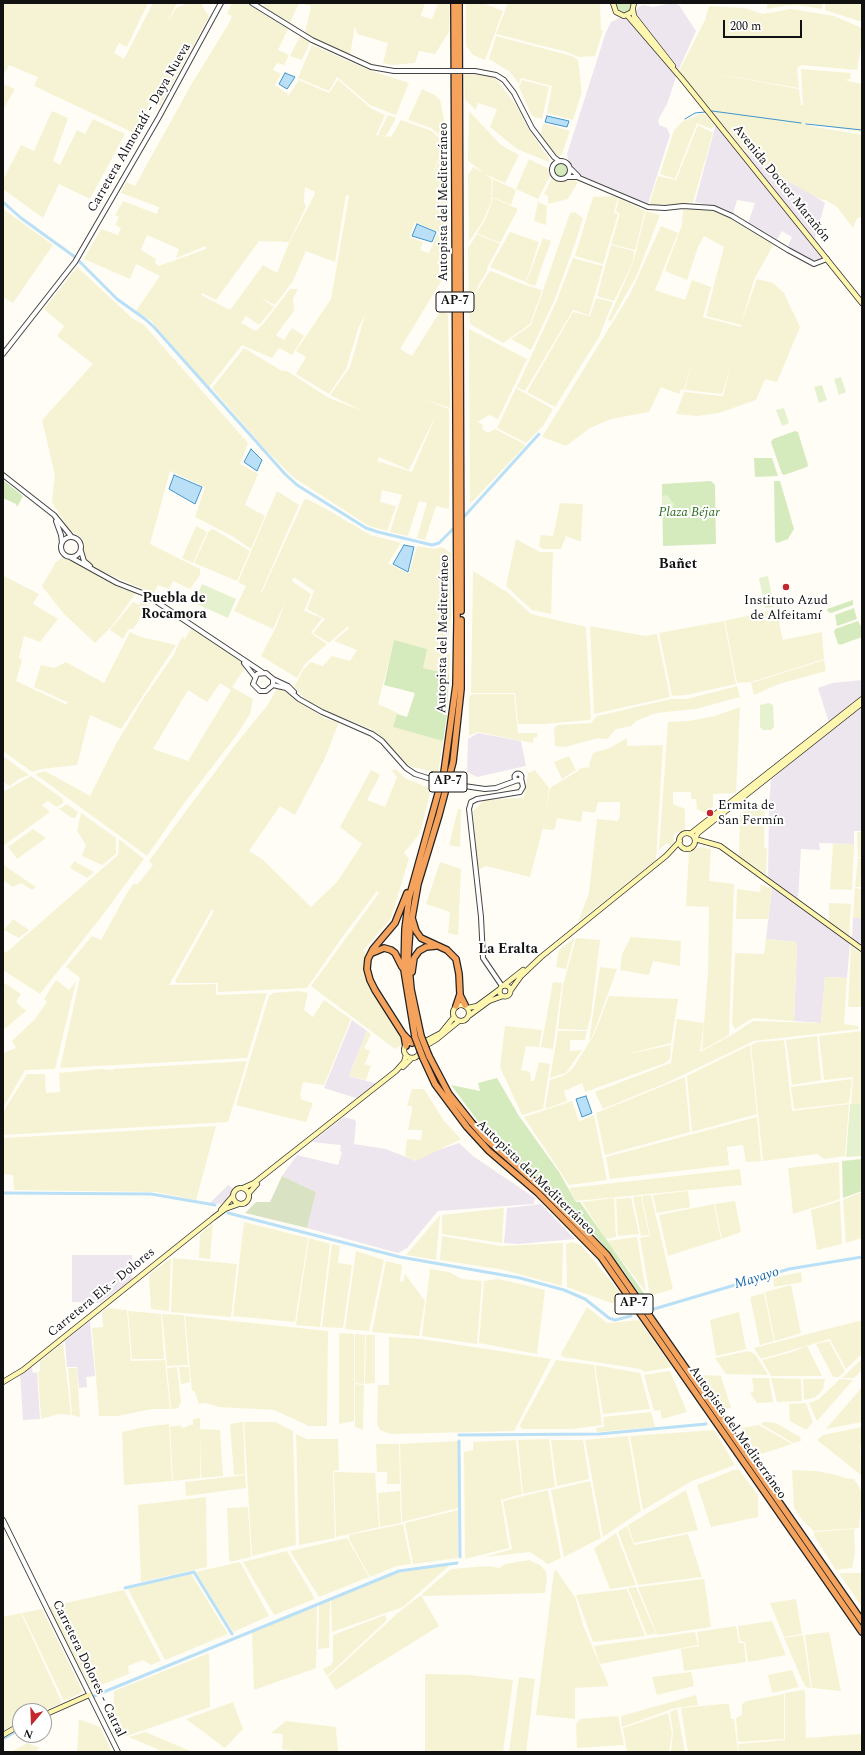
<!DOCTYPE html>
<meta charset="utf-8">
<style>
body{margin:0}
#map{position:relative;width:865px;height:1755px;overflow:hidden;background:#fffdf5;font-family:Spectral,serif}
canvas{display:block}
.frame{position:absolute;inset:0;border:4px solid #111;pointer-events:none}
.north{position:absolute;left:12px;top:1703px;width:40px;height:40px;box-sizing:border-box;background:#fff;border:1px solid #a0a0a0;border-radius:50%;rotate:199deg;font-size:11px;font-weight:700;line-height:16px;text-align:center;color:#111}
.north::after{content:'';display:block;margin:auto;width:14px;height:18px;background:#c4262e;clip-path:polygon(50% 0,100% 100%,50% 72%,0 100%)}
.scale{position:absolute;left:723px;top:20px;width:79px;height:18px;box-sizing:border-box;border:2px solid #111;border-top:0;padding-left:5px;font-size:12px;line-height:14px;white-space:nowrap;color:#111;-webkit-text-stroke:3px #fff;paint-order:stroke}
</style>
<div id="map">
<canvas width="865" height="1755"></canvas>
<div class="frame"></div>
<div class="north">N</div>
<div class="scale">200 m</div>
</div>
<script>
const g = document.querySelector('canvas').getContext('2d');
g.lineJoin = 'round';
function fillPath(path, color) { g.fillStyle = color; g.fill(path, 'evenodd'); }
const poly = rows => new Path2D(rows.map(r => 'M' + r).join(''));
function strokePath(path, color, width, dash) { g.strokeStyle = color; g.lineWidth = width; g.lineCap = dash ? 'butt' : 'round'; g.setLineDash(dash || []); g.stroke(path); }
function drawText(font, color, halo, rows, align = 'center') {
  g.font = font + ' Spectral,serif'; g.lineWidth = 4; g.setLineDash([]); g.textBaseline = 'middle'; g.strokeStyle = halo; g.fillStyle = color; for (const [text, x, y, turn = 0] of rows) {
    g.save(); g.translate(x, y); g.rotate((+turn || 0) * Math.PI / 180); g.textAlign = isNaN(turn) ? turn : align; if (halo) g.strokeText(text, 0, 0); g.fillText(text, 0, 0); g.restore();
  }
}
fillPath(poly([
 [672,3,679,5,696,31,678,71,667,104,658,120,659,125,667,128,670,135,648,204,576,173,568,160,567,154,606,32,611,22,620,18,630,17,635,13,638,7,643,5,653,7],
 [717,120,742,150,755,158,771,174,776,175,802,188,825,203,815,238,826,254,817,261,811,260,787,247,792,237,782,231,776,241,748,223,755,203,737,200,733,214,725,209,695,202],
 [862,680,862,831,854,831,854,844,819,843,820,850,801,849,798,900,852,939,853,918,862,918,862,949,850,944,847,978,825,977,821,1023,794,1021,797,942,766,939,772,887,768,878,769,805,771,780,831,729,818,688,832,683],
 [478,733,521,741,526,766,477,777,467,772,468,739],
 [352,1020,367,1031,349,1076,378,1084,359,1099,324,1088],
 [344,1117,355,1120,356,1123,354,1144,386,1149,416,1161,424,1155,459,1143,473,1156,535,1198,534,1204,438,1211,407,1248,398,1253,307,1228,316,1192,282,1176,297,1155,338,1165,342,1152,340,1151,341,1145,312,1142],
 [228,1185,233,1188,231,1197,221,1204,210,1203],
 [541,1204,575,1239,518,1244,504,1243,507,1208],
 [72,1255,132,1255,132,1279,100,1303,72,1302],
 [90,1321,95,1376,86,1377,87,1387,79,1388,77,1367,67,1367,65,1341],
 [32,1367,33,1373,37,1372,40,1419,23,1420,20,1374]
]), '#eee6ef');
fillPath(poly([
 [3,3,148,3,127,47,119,43,114,53,124,59,153,3,177,3,167,23,176,8,189,3,201,3,209,17,160,106,151,101,134,133,34,86,38,77,35,76,9,65,3,76],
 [232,3,246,3,288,29,278,50,289,55,284,65,277,63,273,70,281,74,275,85,289,95,299,80,329,93,338,80,372,109,385,115,376,135,391,137,401,120,432,131,444,143,431,179,445,145,448,146,448,270,400,349,412,356,441,310,448,314,450,408,424,399,449,409,449,509,436,506,425,540,417,538,427,503,419,501,408,536,390,532,402,495,382,490,380,502,396,506,387,531,369,526,293,477,265,449,212,388,244,348,282,371,287,371,329,398,363,411,330,395,350,367,365,314,358,329,346,369,329,394,296,374,306,357,296,351,331,299,349,196,346,195,335,262,306,251,293,281,275,305,260,297,274,307,259,325,246,316,241,323,256,331,263,324,290,289,298,289,293,299,294,311,276,335,284,340,292,328,304,336,292,355,279,348,272,358,242,345,209,387,151,321,136,311,160,276,136,264,130,279,84,259,101,229,118,235,121,228,115,225,119,217,115,215,123,201,157,214,159,207,121,193,126,182,135,186,191,85,229,23,232,16,227,14],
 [305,187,315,192,314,196,289,243,277,273,263,265,230,310,201,295,202,293,216,300,259,241,289,242,306,207,304,201],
 [415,222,438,232,429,253,420,250,423,242,409,237],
 [147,235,179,249,176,258,206,246,206,249,159,266,155,263,156,259,141,250],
 [436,415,412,472,377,461,379,457,409,470],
 [265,3,425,3,421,16,432,19,438,3,450,3,449,32,435,54,419,51,415,63,392,65,383,63,388,43,357,34,355,26,350,55,305,33,311,6,299,3,290,23,263,7],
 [466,3,483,3,503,11,485,60,473,55,466,46],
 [508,3,600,3,601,30,603,30,595,56,578,57,567,52,496,34],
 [767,3,823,3,822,9,797,5,782,6,767,9],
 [825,3,862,3,862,22,825,10],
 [709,6,745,8,763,14,791,9,834,16,862,28,862,41,857,70,801,65,797,68,799,88,705,72,799,89,801,105,803,105,801,69,851,73,850,79,845,80,862,84,862,132,805,123,810,126,862,135,862,217,857,218,853,228,837,207,826,200,823,200,814,196,773,173,741,147,679,71,705,20],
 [300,36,310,42,302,60,290,56],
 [496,36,572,56,578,60,582,92,573,120,547,113,552,86,521,78,519,84,510,72,489,59],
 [312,45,369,70,409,83,396,115,370,105,337,77,329,91,298,78],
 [464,74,488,75,496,79,516,105,528,128,549,159,549,162,517,149,490,127,497,109,478,103,476,110,465,100],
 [522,80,549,87,542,119,534,117,531,114,519,87],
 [3,84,15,89,3,110],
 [422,89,435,95,440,100,449,143,431,128,408,120],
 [52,111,68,118,53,161,60,165,77,130,85,134,93,119,125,134,90,199,59,184,43,218,3,189,3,180,21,145,34,151],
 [469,111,501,145,519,155,505,183,485,174,492,179,491,202,484,219,469,242,468,175,473,167,484,173,468,161],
 [704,113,715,126,711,129,697,123,675,179,660,174,674,130,683,121],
 [388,115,396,118,386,136,378,135],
 [543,123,570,131,562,154,559,156,554,153,541,134],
 [698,125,713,133,693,202,659,207,649,205,658,176,676,180],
 [529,159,549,169,550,176,538,199,516,189],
 [552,178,561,182,572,179,578,182,568,199,548,204,548,196,544,194],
 [493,179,516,190,511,205,492,197],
 [613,196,618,197,614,213,618,214,603,264,575,256,593,197],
 [493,198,518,209,500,243,477,233,486,218],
 [619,198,645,211,635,250,611,244,620,214,616,211],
 [538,202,547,206,546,225,534,221],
 [3,209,53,245,13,303,3,297],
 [694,209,718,212,725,215,773,245,754,280,741,324,757,279,773,283,784,293,800,327,777,382,765,379,756,400,719,413,697,416,676,414,684,392,723,396,730,369,722,394,685,390,692,362,684,390,681,389,679,394,661,387,649,412,611,419,590,428,566,446,542,437,630,294,661,226,678,233,655,290,685,300,692,280,711,287,703,317,741,327,741,325,706,316,724,247,704,236,698,247,687,280,665,271,682,225,683,210],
 [646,211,660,215,636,277,611,321,608,320,633,263],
 [575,212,583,218,575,244,554,301,531,350,511,339,531,325,570,213],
 [510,232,539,242,526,282,490,267],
 [477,234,500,244,487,268,487,271,469,302,468,248],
 [543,238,551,241,535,286,526,283],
 [611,245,634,251,633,262,614,301,597,296],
 [573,258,603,266,589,315,573,310,525,391,517,387,557,300],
 [77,267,132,318,144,325,248,443,240,464,258,474,245,505,265,516,251,549,232,536,195,517,205,487,170,471,150,544,200,569,200,575,190,589,173,581,169,589,158,585,152,596,143,589,103,572,99,577,136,593,113,625,95,643,64,614,42,586,56,562,62,558,74,561,81,565,86,560,83,553,85,543,81,537,69,530,52,502,55,475,42,420,93,364,57,336,64,326,44,309],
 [491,271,525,285,542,290,530,324,503,343,470,324,469,304,489,272],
 [596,298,613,302,599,337,555,407,527,392,573,312,590,316],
 [469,329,527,359,498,419,489,415,478,422,483,425,482,429,488,433,495,429,524,444,525,446,470,504],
 [516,388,553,409,543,426,526,443,497,428],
 [277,491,299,505,261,592,262,592,304,500,307,499,328,510,370,535,401,543,388,563,409,574,417,546,434,549,442,547,451,553,451,616,447,653,450,654,449,674,423,668,394,641,378,704,398,713,393,727,443,741,438,773,409,766,371,729,322,710,305,699,294,687,303,670,311,662,323,666,332,656,350,661,357,650,334,641,349,628,348,626,329,643,313,633,325,619,307,609,314,591,294,577,296,573,292,581,311,594,304,611,322,618,311,633,327,644,305,664,297,678,261,656,276,627,285,602,273,629,234,611,246,586,238,582],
 [560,503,583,504,581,542,566,536,561,549,543,549,539,546,541,535,553,536],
 [196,526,207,532,193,563,182,558],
 [213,529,250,551,237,581,194,563,209,531],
 [516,539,540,552,553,552,551,614,532,610,506,586],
 [473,571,507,592,531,614,586,627,591,718,589,720,544,724,518,724,515,693,471,693],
 [4,576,39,594,33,604,58,619,40,642,24,636,19,658,22,660,16,681,65,704,69,703,34,687,41,665,54,668,66,662,104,683,130,632,141,637,176,645,121,729,90,715,77,765,42,769,32,772,3,751],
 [144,596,151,600,134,628,128,630,123,639,110,630,133,602,139,605],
 [776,609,783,640,822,632,824,659,751,682,737,683,725,621],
 [724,621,736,684,686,695,672,696,659,633],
 [590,626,645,636,657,634,670,697,594,714],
 [192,627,242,662,245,668,232,687,253,699,250,714,236,736,182,806,147,856,35,774,45,771,90,796,116,744,143,699,173,656,182,637,185,639],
 [220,683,231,690,188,761,153,749,188,690,207,702],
 [824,660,826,671,779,684,754,695,751,683],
 [737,686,740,697,696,709,656,713,636,721,631,726,616,729,607,739,598,738,565,747,555,746,554,728,558,725,591,723,597,716,671,699,687,699],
 [278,687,326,719,339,722,325,758,295,815,280,806,249,851,262,859,311,907,337,882,362,844,340,827,371,770,380,775,367,800,385,807,397,777,392,771,396,769,405,778,431,789,420,833,404,853,409,859,391,918,363,951,366,953,364,965,366,981,402,1039,403,1044,395,1049,311,986,379,893,377,891,341,939,307,988,218,992,218,983,177,983,175,981,214,911,212,909,169,985,216,984,216,995,267,993,247,1058,60,1068,80,978,66,967,92,936,101,940,127,893,134,883,137,885,153,865,149,861,235,745,267,706],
 [472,694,514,694,518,733,538,733,537,737,533,738,533,743,477,732,469,736,469,697],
 [740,707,736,793,713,794,713,807,705,813,697,809,696,799,691,799,691,792,673,792,673,804,685,809,685,830,676,833,673,836,674,842,670,846,667,843,659,850,668,722,689,721,715,716],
 [627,738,627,746,663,745,656,860,578,922,589,893,597,819,618,821,620,816,620,802,598,802,595,813,583,811,581,822,557,818,555,829,552,830,543,829,544,824,530,877,486,866,478,870,473,811,485,799,524,798,528,773,535,770,549,788,546,812,550,788,578,771,579,769,588,767,590,770,589,765,593,753,610,748],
 [3,756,29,775,19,779,10,786,3,782],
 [569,756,576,770,562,779,554,762],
 [31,776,63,799,63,803,57,807,48,801,42,805,50,812,3,846,3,792],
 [67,804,78,812,75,818,72,818,59,809],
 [765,804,764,847,767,849,766,875,739,856,740,813],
 [458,809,461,809,460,847,449,845],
 [81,813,116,838,116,854,102,865,82,856,86,845,77,831],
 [33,829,46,838,17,859,8,847],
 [857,832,862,832,862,857,858,857],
 [119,839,144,859,102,916,40,994,3,970,3,953,8,951,118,855],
 [833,844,854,844,852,890,830,889],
 [701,847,711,849,709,881,734,884,729,1035,702,1050,708,972,709,907,686,906,689,851],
 [858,858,862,858,862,887,855,887],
 [74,861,81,865,94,872,87,878,70,868],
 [440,862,461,869,458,935,448,933,450,912,426,904],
 [3,863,5,866,36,887,32,890,21,883,13,887,3,880],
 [761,885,772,888,768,919,736,919,737,889,760,892],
 [855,888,862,889,862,918,853,918],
 [829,903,851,904,849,937,829,922],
 [13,919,29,930,19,938,4,930],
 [631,937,681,941,680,966,653,961,649,975,620,970,622,954],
 [574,938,566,969,556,967,559,950],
 [576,938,600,940,591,1015,587,1030,558,1029,563,985],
 [766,939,797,942,794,1021,753,1018,735,1029,732,1024,735,953,764,954],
 [851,945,862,954,862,1007,848,1007],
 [600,967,617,969,593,1035,589,1041],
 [825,977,847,978,844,1024,858,1026,859,1029,754,1041,666,1083,603,1109,595,1092,671,1063,677,1019,704,1023,700,1052,730,1036,753,1021,821,1023],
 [56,980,69,990,76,981,55,1069,25,1070,3,1108,3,1053,16,1048,12,1041,35,1019,47,1002,44,999],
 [3,982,21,994,16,1002,26,1011,3,1030],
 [553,982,562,983,553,1049,541,1047],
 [299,991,308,993,304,1010,313,1017,324,1000,351,1019,324,1085,303,1082,300,1094,302,1100,313,1103,306,1122,236,1105,269,996,273,993],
 [609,996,678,999,671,1043,624,1055,671,1045,670,1059,665,1063,585,1092,582,1083,564,1091,567,1101,545,1109,550,1080,565,1075,573,1068,594,1035],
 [505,1026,542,1030,539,1047,526,1046,521,1070,530,1072,531,1081,534,1081,539,1062,550,1064,543,1109,522,1115,500,1067],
 [367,1031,371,1034,364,1048,370,1051,365,1064,371,1066,366,1080,349,1076],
 [558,1031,587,1031,585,1040,570,1040,570,1051,582,1050,566,1073,550,1078],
 [862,1031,862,1104,851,1104,853,1077,824,1080,819,1036],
 [817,1036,821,1080,792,1085,786,1040],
 [784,1040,792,1111,849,1104,845,1156,824,1159,817,1154,763,1161,751,1045,758,1042],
 [750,1045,757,1114,692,1132,687,1076],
 [247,1061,228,1122,3,1135,3,1112,27,1074,45,1074,46,1093,60,1092,59,1073,101,1069,112,1070,112,1072,113,1069],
 [685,1077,690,1132,605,1155,596,1113],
 [852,1079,849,1103,794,1109,791,1087],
 [412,1089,424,1089,444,1121,461,1139,416,1161,405,1156,407,1139,421,1140,422,1130,408,1130,412,1110,412,1106,407,1106],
 [572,1101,579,1121,594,1115,607,1180,569,1185,524,1117],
 [757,1117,761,1161,746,1162,743,1145,727,1147,729,1165,610,1179,606,1157],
 [216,1126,196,1200,156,1192,14,1190,13,1175,3,1174,3,1138],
 [839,1162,840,1199,793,1214,788,1168],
 [740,1169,742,1185,576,1201,569,1188],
 [688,1191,690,1207,657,1213,653,1195],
 [862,1192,862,1238,846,1243,843,1200],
 [651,1195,673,1289,650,1296,640,1238,650,1236,642,1196],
 [641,1196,649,1235,641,1236,633,1197],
 [614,1198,616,1237,606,1239,582,1202],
 [631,1198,639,1234,618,1236,616,1199],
 [735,1201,741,1232,722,1239,715,1204],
 [840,1201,842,1244,817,1250,811,1210],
 [714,1204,721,1239,668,1256,659,1215],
 [504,1208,502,1243,442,1234,442,1215],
 [440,1215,436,1260,406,1255],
 [244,1222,308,1238,295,1322,233,1316],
 [213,1223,210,1259,199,1258,200,1234],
 [442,1236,501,1246,563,1243,562,1286,504,1270,440,1260],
 [637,1237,646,1292,607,1241],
 [309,1238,330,1244,320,1327,296,1325],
 [571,1242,581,1245,623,1296,624,1302,611,1303,567,1287,566,1244],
 [332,1244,340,1246,338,1263,352,1265,343,1328,322,1327],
 [356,1251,384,1260,369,1331,345,1329],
 [171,1258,169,1311,151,1309,149,1275],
 [173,1258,237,1264,231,1317,171,1312],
 [386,1261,402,1265,400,1281,403,1282,405,1274,425,1301,419,1336,372,1332],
 [430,1269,449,1272,462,1279,482,1281,477,1344,422,1336],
 [801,1272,802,1282,774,1287,773,1278],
 [499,1279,545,1290,537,1354,479,1343,484,1281],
 [791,1285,801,1333,775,1341,765,1292],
 [764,1293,774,1341,760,1345,750,1297],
 [587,1307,607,1323,639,1320,672,1367,645,1372,640,1369,563,1357,561,1354],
 [107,1308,127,1310,131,1361,165,1360,170,1409,152,1409,118,1416,99,1416,92,1328,103,1327,102,1312],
 [128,1311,161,1314,164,1359,132,1359],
 [739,1312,746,1349,716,1356,710,1320],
 [162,1314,184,1315,188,1365,167,1366],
 [185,1316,328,1331,327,1426,309,1426,274,1410,219,1407,205,1403,199,1404,195,1392,192,1390],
 [862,1320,862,1354,846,1369,830,1339,761,1359,754,1348],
 [339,1333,354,1334,354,1421,339,1424],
 [355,1334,365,1335,364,1384,355,1383],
 [366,1335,375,1335,375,1383,365,1384],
 [389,1337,421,1339,551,1359,514,1431,390,1434,380,1430,377,1424,378,1385,389,1385],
 [829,1341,845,1371,839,1377,833,1377,816,1344],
 [63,1343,71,1415,59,1414,41,1419,38,1372,40,1371,40,1361],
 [807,1346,822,1376,771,1376,762,1360,789,1353],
 [748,1351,755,1354,768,1375,726,1374,715,1358],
 [862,1359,862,1370,854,1378,842,1378],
 [556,1360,594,1365,602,1425,572,1429,523,1429,521,1428,520,1425],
 [595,1365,640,1373,650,1409,603,1414],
 [177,1367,181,1402,178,1408,171,1409,167,1368],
 [179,1367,189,1367,190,1382,181,1384],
 [68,1368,77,1368,80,1417,72,1415],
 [670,1371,687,1412,662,1419,660,1410,654,1411,644,1375],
 [704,1375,721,1376,731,1408,724,1409,703,1379],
 [752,1378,769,1378,773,1402,757,1403,750,1393,754,1391],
 [771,1378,801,1379,802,1401,777,1402],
 [803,1379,825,1379,823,1389,819,1394,814,1398,804,1400],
 [840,1379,853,1380,817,1421,809,1403,819,1399],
 [355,1384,364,1385,363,1430,355,1427],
 [862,1387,862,1422,826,1429],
 [806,1403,813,1422,806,1430,790,1421,789,1404],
 [651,1412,655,1427,597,1432,596,1428,604,1427,603,1417],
 [200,1418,200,1429,220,1430,223,1476,201,1478,200,1435,200,1478,173,1481,170,1427,181,1425,181,1428,187,1427,188,1425,193,1425,193,1419],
 [243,1422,245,1474,234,1475,230,1424],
 [244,1422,275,1422,293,1431,296,1545,252,1556],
 [764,1422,776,1423,800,1437,801,1441,793,1443,761,1424],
 [169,1424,172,1481,124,1485,122,1432,144,1427],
 [759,1425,792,1444,758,1455,741,1428],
 [862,1427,862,1445,860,1447,861,1475,817,1440,823,1435],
 [714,1430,735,1465,692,1481,643,1510,630,1436],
 [296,1434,307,1439,338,1439,339,1470,333,1471,335,1538,299,1545],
 [628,1436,641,1511,603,1537,585,1440],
 [549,1439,555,1487,523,1494,518,1440],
 [516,1440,522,1494,501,1500,509,1548,465,1559,464,1452,473,1450,473,1442],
 [551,1440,583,1440,589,1479,557,1486],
 [458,1441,458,1508,402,1522,400,1444],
 [376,1444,399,1444,400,1484,387,1484,387,1472,377,1472],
 [733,1470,739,1470,758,1495,758,1517,711,1527,697,1485],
 [792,1470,816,1471,836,1475,845,1478,854,1479,862,1492,859,1528,814,1531,804,1522,794,1508],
 [334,1472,375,1473,379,1527,336,1537],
 [245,1475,246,1488,186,1496,185,1482],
 [590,1481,601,1538,564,1557,551,1490],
 [548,1490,561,1558,548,1564,530,1552,485,1557,512,1549,503,1501],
 [686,1490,698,1530,634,1543,628,1525],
 [400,1491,401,1523,380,1527,378,1493],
 [206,1497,207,1567,141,1582,138,1505],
 [248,1507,251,1557,229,1562,227,1508],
 [458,1510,458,1558,413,1564,405,1523],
 [403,1524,411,1564,397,1566,370,1577,349,1539,349,1535],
 [627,1526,634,1545,688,1534,702,1577,638,1585,618,1532],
 [854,1529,855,1553,852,1568,836,1570,814,1536,814,1532],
 [616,1533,636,1585,610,1589,594,1548],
 [347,1538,369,1577,319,1597,290,1551],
 [287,1551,315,1599,274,1615,243,1562],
 [529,1560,540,1565,546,1572,547,1578,545,1593,423,1596,422,1594,451,1569,488,1566,499,1568,505,1564],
 [240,1562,269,1616,233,1632,196,1572],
 [450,1565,403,1607,332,1632,331,1600,395,1573],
 [556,1570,575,1597,583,1625,609,1686,575,1688,575,1719,536,1715,554,1572],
 [839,1573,862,1573,862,1607],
 [191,1574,228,1634,165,1660,128,1589],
 [704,1579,711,1627,657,1635,638,1587],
 [636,1587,656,1634,647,1635,628,1588],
 [627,1589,645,1636,593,1642,576,1595],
 [124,1590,161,1661,151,1665,143,1660,128,1666,129,1674,91,1689,48,1607],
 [421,1595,439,1626,336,1690,328,1677,399,1612],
 [796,1599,802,1634,784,1637,770,1603],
 [330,1601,329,1648,318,1649,319,1605],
 [317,1606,316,1668,254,1690,252,1632],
 [42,1609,83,1692,64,1701,22,1613],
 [21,1613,62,1703,42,1711,20,1711,20,1721,3,1731,3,1617],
 [385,1615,387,1620,327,1676,323,1669,331,1665,333,1661,333,1635],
 [772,1621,786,1655,748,1662,745,1642,740,1641,738,1626],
 [736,1626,739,1643,744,1643,746,1662,684,1671,681,1649,699,1646,697,1632],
 [695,1632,698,1645,600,1664,594,1646],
 [829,1632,841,1691,812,1688,805,1635],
 [803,1635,811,1688,806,1687,803,1682,784,1638],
 [209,1653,210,1707,127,1736,113,1729,114,1691],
 [792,1670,799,1687,772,1693,768,1675],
 [691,1672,694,1686,657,1695,652,1677],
 [425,1674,470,1675,513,1680,503,1752,425,1752],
 [519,1677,535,1679,526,1752,509,1752],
 [803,1690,805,1691,806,1738,861,1734,861,1752,739,1752,738,1744,785,1740,785,1693],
 [784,1694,784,1739,738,1742,736,1718,742,1715,742,1704,747,1701],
 [696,1695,698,1705,675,1708,622,1727,621,1716],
 [233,1702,243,1729,225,1748,186,1719],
 [722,1704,729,1704,731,1719,734,1719,738,1752,688,1752,681,1708],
 [677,1709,685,1752,671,1752,673,1732,670,1712],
 [668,1713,672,1733,669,1752,627,1752,623,1728],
 [618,1716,624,1745,577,1748,576,1724,580,1719],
 [79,1719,100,1727,112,1752,77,1752],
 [286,1721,336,1727,338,1752,298,1752,282,1749,283,1734,271,1733],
 [145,1732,193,1752,164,1752,129,1737],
 [27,1743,40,1748,35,1752,11,1752]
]), '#f6f3d4');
fillPath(poly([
 [616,3,632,3,631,10,625,13,617,9],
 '553 170a8 8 0 1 1 16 0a8 8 0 1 1-16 0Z',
 [795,431,798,432,808,465,807,467,784,475,782,474,771,442,773,439],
 [754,458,772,458,778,476,755,477],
 [3,480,23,496,17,507,16,504,3,498],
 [711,481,715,485,716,544,663,546,662,484],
 [774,481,780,481,794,529,788,539,777,543,775,541],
 [853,600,853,605,831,613,828,612,827,609],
 [854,608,857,619,837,626,835,615],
 [858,621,862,628,862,637,840,645,838,644,834,632,835,629],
 [394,640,427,649,423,668,449,674,447,715,443,741,393,727,397,714,407,717,415,693,384,685],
 [497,1078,519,1116,559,1172,576,1202,580,1202,648,1299,644,1301,623,1270,594,1234,564,1203,486,1132,451,1085,480,1091,478,1083],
 [862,1159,862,1191,843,1198,842,1161]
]), '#d5ebbd');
fillPath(poly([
 [282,1176,316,1192,307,1228,245,1213,256,1202,270,1202]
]), '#d9e3c4');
fillPath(poly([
 [841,377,846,392,839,395,834,379],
 [822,385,827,400,819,403,814,387],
 [784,408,789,423,782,426,776,410],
 [667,495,674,504,672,510,663,510,663,496],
 [768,576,774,607,765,608,759,578],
 [202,584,236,599,228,618,194,603],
 [769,703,773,705,774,727,771,730,763,730,760,727,760,705],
 [850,1104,862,1104,862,1156,846,1157]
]), '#e6f2cf');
const water = poly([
 [285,73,295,77,287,89,279,84,285,73],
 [547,116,569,121,567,127,545,122,547,116],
 [417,224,436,232,432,242,412,236,417,224],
 [251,449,262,460,257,471,244,462,251,449],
 [174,475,202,487,195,504,169,489,174,475],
 [404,545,414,547,408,572,393,564,404,545],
 [586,1096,592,1113,582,1117,576,1099,586,1096]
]);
fillPath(water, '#b9e0f7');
strokePath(water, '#3f96cf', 1);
strokePath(poly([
 [712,111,801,123],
 [685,119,695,113,705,112],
 [806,124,862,130]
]), '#3f96cf', 1);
strokePath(poly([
 [3,202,21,218,75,257],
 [79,261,117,299,145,319,154,327,285,474,297,485,366,528,378,532,432,545,439,543,456,526],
 [461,520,539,434],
 [3,1193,151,1194,215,1205],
 [228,1213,400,1257,520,1278,564,1290,585,1299,609,1318,615,1320,631,1316],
 [654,1309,789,1269,862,1257],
 [459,1435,599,1434,706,1424],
 [459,1441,460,1557],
 [125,1588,194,1572,232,1634],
 [94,1696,399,1571,457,1563],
 [3,1739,20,1729]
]), '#b9e0f7', 3);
const tertiary = poly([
 [252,3,312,40,371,67,394,71,436,71],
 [475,71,496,75,504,80,514,93,532,128,554,157,559,161],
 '552 170a9 9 0 1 1 18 0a9 9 0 1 1-18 0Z',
 [571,169,578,176],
 [568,177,577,177,648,207,665,208,683,206,714,208,732,216,788,250,814,264,827,259],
 [3,354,75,262,159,117,221,3],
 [3,475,54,515,71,536],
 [56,521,61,535,62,543],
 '61 547a10 10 0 1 1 20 0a10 10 0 1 1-20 0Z',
 [81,551,84,561,90,566],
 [70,557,117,583,145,594,262,672],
 [244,663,255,677],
 [273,679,273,685,266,691,260,691,253,684,257,674,266,673,273,679,288,686,294,692],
 [273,685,286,688,299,699,322,712,372,734,382,741,406,768,415,774,434,780],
 '514.5 777a3.5 3.5 0 1 1 7 0a3.5 3.5 0 1 1-7 0Z',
 [457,785,485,789,496,788,518,780],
 [502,986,483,958,481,917,469,809,471,802,477,799,520,792,523,787,521,778],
 [3,1520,118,1752]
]);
const secondary = poly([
 [613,3,616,12,624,16,632,12,634,3],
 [633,10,634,16,673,66],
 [627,15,682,79,862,303],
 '679 841a8 8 0 1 1 16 0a8 8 0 1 1-16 0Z',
 [690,834,862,699],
 [695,838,698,833,861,704],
 [695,839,720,846,862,949],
 [504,985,523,970],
 '499.5 991a5.5 5.5 0 1 1 11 0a5.5 5.5 0 1 1-11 0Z',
 [511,990,521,976,541,957,666,856,680,841],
 '453 1013a8 8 0 1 1 16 0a8 8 0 1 1-16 0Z',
 [468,1008,477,1006,500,989],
 [470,1015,489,1001,503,996],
 '404 1050a8 8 0 1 1 16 0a8 8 0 1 1-16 0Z',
 [422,1043,441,1033,454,1017],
 [422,1048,437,1039,459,1021],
 [403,1067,412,1058],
 '233 1196a8 8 0 1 1 16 0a8 8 0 1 1-16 0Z',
 [243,1188,254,1183,396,1071,404,1062,406,1055],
 [249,1193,257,1184],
 [221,1210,233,1196],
 [3,1382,23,1370,213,1218,225,1209,239,1204],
 [44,1715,89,1695],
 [3,1735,20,1725]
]);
const motorway = poly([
 [459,3,461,611],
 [407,893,395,923,373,949,368,959,367,969,370,980,375,990,403,1034,412,1043],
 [412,918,416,931,421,938,447,950,456,959,459,974,460,994,456,1006],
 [372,953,384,948,391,950,395,953,402,967],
 [412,972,414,958,419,951,426,947,436,946],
 [460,995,465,1005],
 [404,1035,406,1046],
 [421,1036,411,989,408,956,410,929,418,884,439,815,453,762,461,689,461,620],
 [415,1037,404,970,405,929,409,898,444,772,456,685,457,621,454,3],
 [429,1056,449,1094,472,1123,486,1139,546,1192,607,1255,862,1621],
 [423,1058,435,1084,467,1127,489,1151,538,1193,601,1257,862,1632]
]);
strokePath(tertiary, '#444', 6);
strokePath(secondary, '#333', 6);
strokePath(motorway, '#222', 8);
strokePath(tertiary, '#fff', 4);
strokePath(secondary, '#fff6b0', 4.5);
strokePath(motorway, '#f5a25d', 5.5);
const tertiaryBridge = poly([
 [436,71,475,71],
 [434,780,457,785]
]);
const motorwayBridge = poly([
 [421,1036,429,1056],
 [415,1037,423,1058]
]);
strokePath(tertiaryBridge, '#444', 6, []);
strokePath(motorwayBridge, '#222', 8, []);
strokePath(tertiaryBridge, '#fff', 4);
strokePath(motorwayBridge, '#f5a25d', 5.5);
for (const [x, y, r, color] of [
 [786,587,4,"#c4262e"],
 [710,813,4,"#c4262e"]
]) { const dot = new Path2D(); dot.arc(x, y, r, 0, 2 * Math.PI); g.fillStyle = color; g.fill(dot); strokePath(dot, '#fff', 1.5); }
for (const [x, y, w] of [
 [455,302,38],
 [448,782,38],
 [634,1304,38]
]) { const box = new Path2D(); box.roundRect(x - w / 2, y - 10, w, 20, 3); g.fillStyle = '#fff'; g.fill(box); strokePath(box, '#111', 1); }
drawText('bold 12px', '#111', null, [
 ["AP-7",455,302],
 ["AP-7",448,782],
 ["AP-7",634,1304]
]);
drawText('13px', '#111', '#fff', [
 ["Carretera Almoradí - Daya Nueva",140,128,-60],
 ["Avenida Doctor Marañón",781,184,51],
 ["Autopista del Mediterráneo",444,202,-90],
 ["Autopista del Mediterráneo",444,634,-89],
 ["Autopista del Mediterráneo",535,1178,44],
 ["Carretera Elx - Dolores",102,1293,-39],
 ["Autopista del Mediterráneo",737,1433,55],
 ["Carretera Dolores - Catral",88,1669,64]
]);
drawText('italic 13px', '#2f6b1f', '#fff', [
 ["Plaza Béjar",689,513]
]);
drawText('13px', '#111', '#fff', [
 ["Instituto Azud",786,601],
 ["de Alfeitamí",786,616],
 ["Ermita de",718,806,"left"],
 ["San Fermín",718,821,"left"]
]);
drawText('bold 14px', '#111', '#fff', [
 ["Bañet",678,565],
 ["Puebla de",174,599],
 ["Rocamora",174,615],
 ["La Eralta",508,950]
]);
drawText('italic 14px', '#1768a6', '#fff', [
 ["Mayayo",757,1279,-17]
]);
</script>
